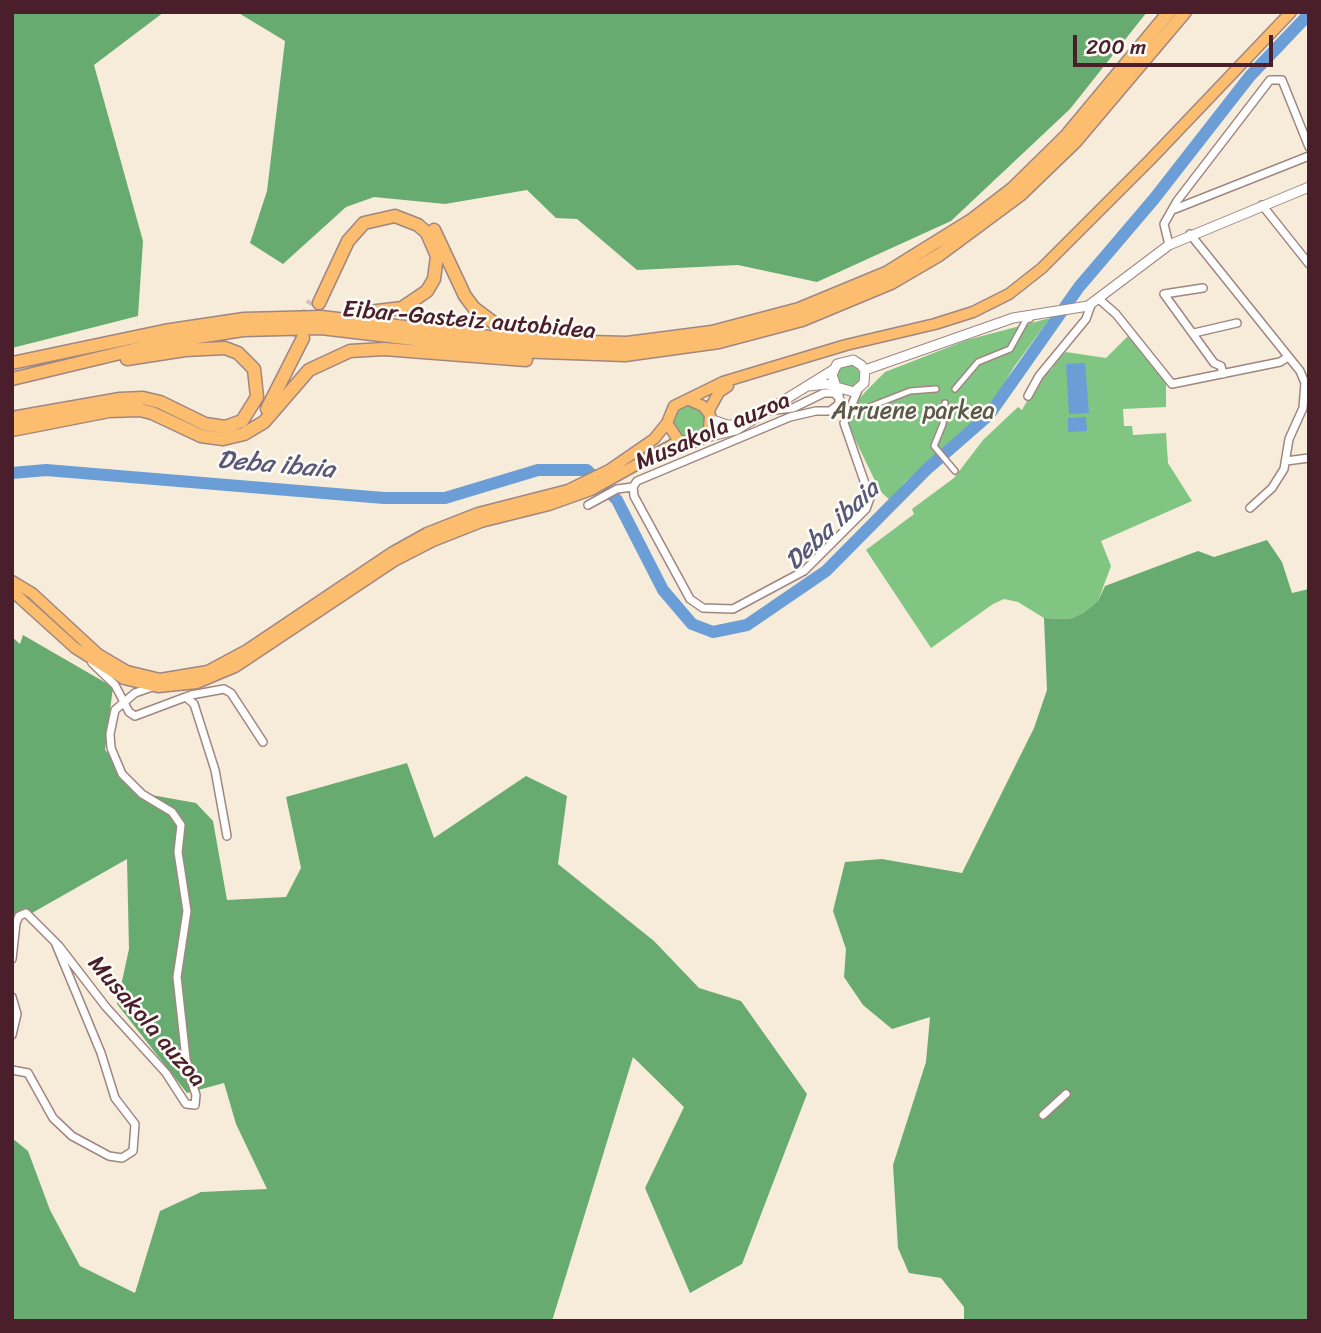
<!DOCTYPE html>
<style>
body{margin:0}
#map{position:relative;width:1321px;height:1333px;overflow:hidden;background:#f6ecd9;font-family:Sriracha,sans-serif}
canvas{display:block}
.frame{position:absolute;inset:0;border:14px solid #4a1f2b;pointer-events:none}
.scale{position:absolute;left:1073px;top:35px;width:200px;height:32px;box-sizing:border-box;border:4px solid #4a1f2b;border-top:0;padding-left:9px;font-size:21px;line-height:24px;white-space:nowrap;color:#4a1f2b;-webkit-text-stroke:5px #fdfcf7;paint-order:stroke}
</style>
<div id="map">
<canvas width="1321" height="1333"></canvas>
<div class="frame"></div>
<div class="scale">200 m</div>
</div>
<script>
const g = document.querySelector('canvas').getContext('2d');
g.lineJoin = 'round';
function fillPath(path, color) { g.fillStyle = color; g.fill(path, 'evenodd'); }
const poly = rows => new Path2D(rows.map(r => 'M' + r).join(''));
function strokePath(path, color, width, dash) { g.strokeStyle = color; g.lineWidth = width; g.lineCap = dash ? 'butt' : 'round'; g.setLineDash(dash || []); g.stroke(path); }
function drawText(font, color, halo, rows, align = 'center') {
  g.font = font + ' Sriracha,sans-serif'; g.lineWidth = 5; g.setLineDash([]); g.textBaseline = 'middle'; g.strokeStyle = halo; g.fillStyle = color; for (const [text, x, y, turn = 0] of rows) {
    g.save(); g.translate(x, y); g.rotate((+turn || 0) * Math.PI / 180); g.textAlign = isNaN(turn) ? turn : align; if (halo) g.strokeText(text, 0, 0); g.fillText(text, 0, 0); g.restore();
  }
}
fillPath(poly([
 [1050,318,1014,367,987,413,905,482,891,501,880,491,846,421,853,405,870,387,885,372,967,340],
 [1129,335,1166,381,1166,407,1123,409,1124,426,1132,426,1133,435,1166,433,1168,463,1192,501,1101,541,1111,566,1098,601,1083,613,1070,619,1044,618,1018,602,1004,599,993,604,931,648,866,550,914,514,912,509,954,478,983,440,1018,407,1022,410,1040,378,1052,369,1057,359,1066,352,1106,358],
 '838 376a11 11 0 1 1 22 0a11 11 0 1 1-22 0Z',
 [687,403,699,406,708,421,701,437,683,439,672,426,676,409]
]), '#80c682');
fillPath(poly([
 [12,12,164,12,94,65,143,241,138,316,12,348],
 [237,12,1147,12,1070,109,951,221,817,282,738,265,637,270,577,219,556,218,527,190,445,204,374,197,346,207,283,264,250,243,267,191,285,41],
 [1267,540,1282,562,1292,593,1309,589,1309,1321,964,1321,964,1307,941,1278,909,1273,898,1248,893,1165,926,1062,930,1017,892,1029,863,1005,844,977,846,949,833,911,845,862,882,859,962,873,1034,728,1047,690,1044,618,1070,619,1083,613,1098,601,1105,586,1198,551,1214,557],
 [23,635,113,687,105,750,146,794,196,803,213,821,227,900,286,897,301,868,286,797,407,763,434,838,526,776,567,796,558,864,654,941,699,988,741,1001,807,1094,742,1264,690,1293,645,1188,684,1107,633,1057,552,1321,12,1321,12,1138,28,1151,50,1210,80,1266,135,1293,160,1211,201,1192,267,1189,236,1124,224,1083,187,1093,117,1004,129,949,127,859,32,913,14,914,14,1015,12,1040,12,637,20,644]
]), '#68ab70');
fillPath(poly([
 [1085,363,1089,413,1069,414,1066,364],
 [1086,417,1087,431,1068,432,1068,418]
]), '#6b9ed7');
strokePath(poly([
 [12,473,46,470,384,498,445,498,538,470,587,470,617,500,663,590,692,624,713,632,747,625,826,571,926,470,989,415,1079,287,1154,199,1250,76,1309,14]
]), '#6b9ed7', 12);
strokePath(poly([
 [295,338,313,302]
]), '#d4c3b6', 12, [12, 6]);
const pedestrian = poly([
 [955,389,978,362,1010,349,1026,320,1030,319],
 [945,403,943,424,934,446,955,471],
 [846,416,910,391,936,389]
]);
const minor = poly([
 [1262,205,1309,264],
 [1175,209,1309,156],
 [1190,234,1300,371,1305,383,1303,408,1289,439,1284,469,1272,488,1250,508],
 [1169,245,1164,224,1177,201,1270,80,1282,80,1309,147],
 [1203,288,1164,294,1214,363,1221,366,1223,374],
 [1100,300,1116,314,1172,384,1280,362,1288,357],
 [1194,333,1237,323],
 [1028,396,1039,376,1086,319,1091,305],
 [767,411,793,408,824,393,834,393,840,399],
 [1286,461,1309,458],
 [633,487,634,496,690,599,703,608,733,609,804,571,866,509,870,498,844,423,858,390],
 [588,505,617,489,633,487,637,481,790,417,816,411,830,411,839,404,839,391],
 [92,663,115,685,129,712,135,716,191,695,224,689,231,693,263,742],
 [187,698,194,704,215,770,227,836],
 [12,959,16,923,19,916,26,913,59,946,106,1007,166,1073,186,1104,195,1105,196,1095,187,1068,177,977,187,911,178,852,181,825,172,812,142,794,122,774,111,748,110,734,115,710,135,693,152,687],
 [12,997,17,1014,12,1035],
 [12,1070,28,1073,53,1118,72,1136,109,1156,122,1158,133,1151,135,1124,115,1098,101,1053,55,942],
 [1043,1115,1066,1094]
]);
const tertiary = poly([
 [865,370,1013,318,1088,306,1169,245,1309,187],
 [809,386,826,384,854,392,864,383,865,370,861,365,853,360,837,364,832,375,836,387],
 [710,419,727,425,740,425],
 [703,438,736,430,833,370]
]);
const primary = poly([
 [708,412,719,392,728,386],
 [667,423,679,441,691,443,703,438,709,429,710,415,703,406,689,400],
 [12,581,32,593,98,654,127,671,160,679,208,671,247,650,393,552,427,533,478,513,568,490,609,470,654,439,667,423,674,406,723,382,846,345,935,324,973,312,1009,294,1042,268,1150,160,1291,12],
 [12,591,75,648,124,679,158,687,197,683,235,667,394,561,433,541,481,522,549,505,591,490,679,441]
]);
const motorway = poly([
 [434,230,465,296,474,308,498,326,524,336],
 [319,303,348,241,364,223,395,216,418,225,427,233,437,256,434,279,427,291,402,308,361,313],
 [12,363,164,331,244,319,321,317,514,340,627,343,712,332,799,309,886,273,973,219,1012,189,1066,136,1169,12],
 [12,379,166,342,243,330,321,328,515,351,625,355,719,342,802,320,891,283,939,255,1020,195,1076,141,1185,12],
 [267,409,303,338],
 [12,418,120,399,143,398,160,402,205,424,225,427,242,421,257,397,254,369,238,353,225,348,185,350,127,359],
 [12,430,109,411,140,410,152,413,201,436,223,439,244,434,264,422,309,370,350,351,384,349,526,360]
]);
strokePath(pedestrian, '#a08682', 8);
strokePath(minor, '#a08682', 10);
strokePath(tertiary, '#a08682', 11);
strokePath(primary, '#a08682', 13);
strokePath(motorway, '#a08682', 15);
strokePath(pedestrian, '#fff', 5);
strokePath(minor, '#fff', 7);
strokePath(tertiary, '#fff', 9);
strokePath(primary, '#fcbd6f', 10);
strokePath(motorway, '#fcbd6f', 12);
drawText('24px', '#4a1f2b', '#fdfcf7', [
 ["Eibar-Gasteiz autobidea",469,321,5],
 ["Musakola auzoa",713,432,-23],
 ["Musakola auzoa",146,1022,49]
]);
drawText('24px', '#5d5949', '#fdfcf7', [
 ["Arruene parkea",913,412]
]);
drawText('italic 26px', '#595878', '#fdfcf7', [
 ["Deba ibaia",276,466,5],
 ["Deba ibaia",833,526,-43]
]);
</script>
